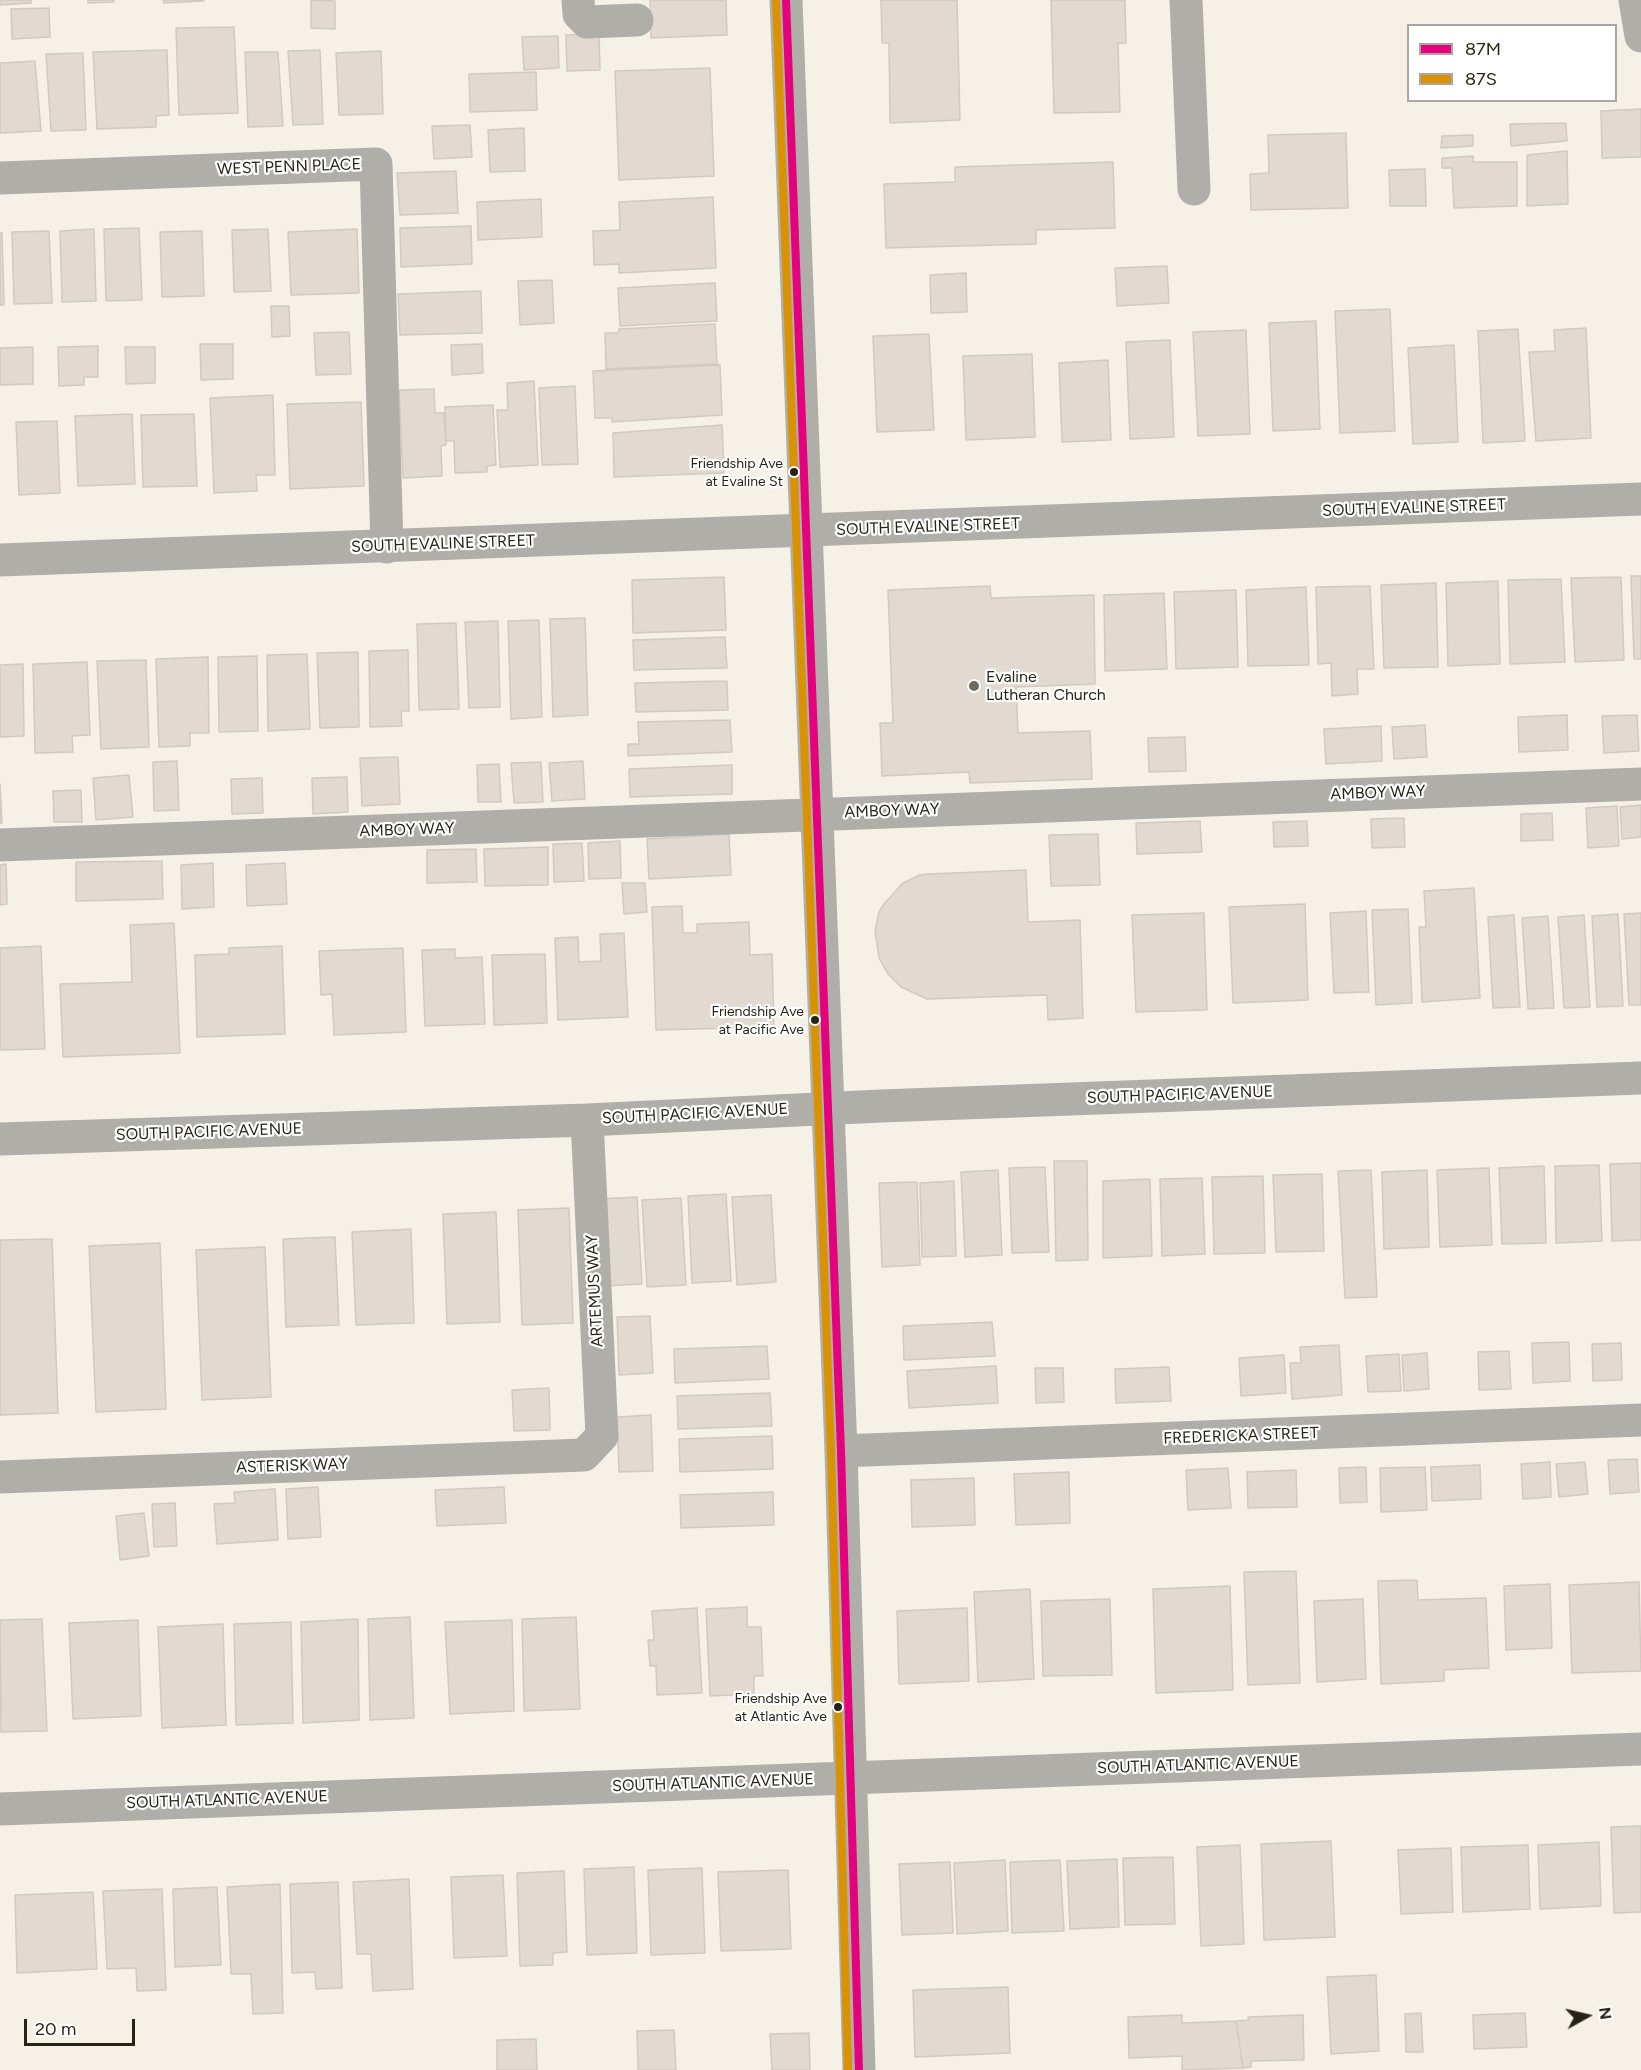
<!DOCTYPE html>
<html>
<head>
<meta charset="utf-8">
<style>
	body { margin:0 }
	#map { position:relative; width:1641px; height:2070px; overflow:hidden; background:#f6f1e6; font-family:Figtree,sans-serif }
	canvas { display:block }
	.legend { position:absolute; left:1407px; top:24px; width:210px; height:78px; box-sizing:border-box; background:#fff; border:2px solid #a9a7a2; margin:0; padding:8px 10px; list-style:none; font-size:18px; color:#292316 }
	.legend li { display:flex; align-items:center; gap:12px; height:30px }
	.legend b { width:30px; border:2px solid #a9a7a2 }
	.north { position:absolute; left:1557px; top:1986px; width:60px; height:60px; -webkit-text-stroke:4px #fff; paint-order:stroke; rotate:82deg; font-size:16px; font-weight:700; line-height:24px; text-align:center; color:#292316 }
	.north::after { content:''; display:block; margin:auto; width:21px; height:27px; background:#292316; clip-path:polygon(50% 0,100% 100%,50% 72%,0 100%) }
	.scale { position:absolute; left:24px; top:2019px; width:111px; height:27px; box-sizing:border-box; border:3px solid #292316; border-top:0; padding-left:8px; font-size:18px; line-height:21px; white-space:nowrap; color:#292316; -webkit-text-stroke:4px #fff; paint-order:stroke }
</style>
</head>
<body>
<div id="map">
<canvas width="1641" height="2070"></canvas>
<ul class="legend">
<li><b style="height:8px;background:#e5007d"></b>87M</li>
<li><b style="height:8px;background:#d89203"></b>87S</li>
</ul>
<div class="north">N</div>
<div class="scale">20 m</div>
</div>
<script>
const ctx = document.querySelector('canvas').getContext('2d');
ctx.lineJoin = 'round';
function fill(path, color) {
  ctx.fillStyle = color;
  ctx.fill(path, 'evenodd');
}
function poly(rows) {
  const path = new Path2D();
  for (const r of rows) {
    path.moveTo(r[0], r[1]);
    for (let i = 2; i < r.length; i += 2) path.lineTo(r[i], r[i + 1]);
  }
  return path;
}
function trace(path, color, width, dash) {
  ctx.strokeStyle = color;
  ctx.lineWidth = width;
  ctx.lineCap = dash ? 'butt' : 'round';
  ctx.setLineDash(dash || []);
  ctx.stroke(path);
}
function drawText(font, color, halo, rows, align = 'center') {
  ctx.font = font + ' Figtree,sans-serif';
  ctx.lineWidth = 4.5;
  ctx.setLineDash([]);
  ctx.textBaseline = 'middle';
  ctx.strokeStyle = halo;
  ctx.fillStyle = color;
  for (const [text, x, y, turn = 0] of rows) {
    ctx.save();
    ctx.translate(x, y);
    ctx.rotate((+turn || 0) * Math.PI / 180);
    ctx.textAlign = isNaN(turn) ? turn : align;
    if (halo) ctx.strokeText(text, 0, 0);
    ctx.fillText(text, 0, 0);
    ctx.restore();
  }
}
const building = poly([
	[0,0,31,0,31,3,0,5,0,0],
	[88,0,114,0,114,2,88,3,88,0],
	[163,0,204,0,204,1,164,3,163,0],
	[311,0,335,1,335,29,311,28,311,0],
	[650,0,726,0,727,35,651,38,650,0],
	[881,0,957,0,960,120,890,123,889,43,882,43,881,0],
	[1051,0,1125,0,1126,43,1118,43,1120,112,1054,113,1051,0],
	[49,8,50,37,12,39,11,9,49,8],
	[234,27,238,113,179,115,176,28,234,27],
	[599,33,600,70,567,71,566,35,599,33],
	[558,36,559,68,524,70,522,37,558,36],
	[167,50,169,115,156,116,156,127,97,129,93,52,167,50],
	[320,50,323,124,293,125,288,51,320,50],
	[381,51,383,114,339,115,336,53,381,51],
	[245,52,278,52,283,126,248,127,245,52],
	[83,53,86,130,51,131,46,54,83,53],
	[35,61,41,131,0,133,0,63,35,61],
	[710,68,714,176,619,180,615,71,710,68],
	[536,72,537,110,470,112,469,74,536,72],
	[1641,109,1641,157,1602,158,1601,111,1641,109],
	[1566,123,1567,141,1511,146,1510,124,1566,123],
	[470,125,472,157,434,159,432,126,470,125],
	[524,128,525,171,490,172,488,130,524,128],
	[1346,133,1348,208,1251,210,1250,174,1269,173,1268,135,1346,133],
	[1473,135,1473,146,1441,148,1442,136,1473,135],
	[1567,151,1568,204,1527,206,1527,155,1567,151],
	[1473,156,1473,162,1517,162,1517,206,1454,208,1452,168,1442,168,1442,158,1473,156],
	[1113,162,1115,228,1036,230,1036,244,886,248,884,184,955,182,955,167,1113,162],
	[1425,169,1426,206,1390,206,1389,170,1425,169],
	[456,171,458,213,400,215,397,173,456,171],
	[713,197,716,268,619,273,619,264,594,265,593,231,620,230,619,202,713,197],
	[541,199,542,237,478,240,477,202,541,199],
	[471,226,472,264,401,267,400,228,471,226],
	[139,228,142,300,106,301,104,229,139,228],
	[94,229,96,301,62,302,60,231,94,229],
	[268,229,271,291,234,292,232,230,268,229],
	[357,229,359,293,291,295,288,232,357,229],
	[49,231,52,303,14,304,12,232,49,231],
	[202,231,204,296,162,297,160,232,202,231],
	[0,233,2,233,4,305,0,305,0,233],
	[1167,266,1169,303,1117,306,1115,268,1167,266],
	[966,273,967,312,931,313,930,275,966,273],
	[552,280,554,323,520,325,518,281,552,280],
	[715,283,717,321,620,326,618,288,715,283],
	[481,291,482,333,400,335,398,294,481,291],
	[271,306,289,306,290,336,272,337,271,306],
	[1390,309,1395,431,1340,433,1335,311,1390,309],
	[1316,321,1320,429,1273,431,1269,323,1316,321],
	[715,324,717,364,606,369,605,333,618,333,619,329,715,324],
	[1586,328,1591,438,1536,441,1529,352,1555,351,1554,330,1586,328],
	[1518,329,1525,441,1483,443,1478,331,1518,329],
	[1246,330,1250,434,1198,436,1193,332,1246,330],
	[349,332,351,374,316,375,314,333,349,332],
	[929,334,934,430,877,432,873,336,929,334],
	[1170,340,1174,437,1130,439,1126,342,1170,340],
	[200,344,233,344,233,379,201,380,200,344],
	[482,344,483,373,452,375,451,345,482,344],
	[1454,345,1458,442,1413,444,1408,348,1454,345],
	[98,346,98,377,84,377,84,385,59,386,58,347,98,346],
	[33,347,33,384,0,385,0,348,33,347],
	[125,347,155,347,155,383,126,384,125,347],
	[1032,354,1035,437,966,440,963,356,1032,354],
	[1108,360,1111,440,1062,442,1059,363,1108,360],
	[720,365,722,415,612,422,612,418,595,418,593,371,720,365],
	[534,381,538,465,500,467,497,410,508,410,507,383,534,381],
	[575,386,578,464,542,465,539,388,575,386],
	[434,389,435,413,444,413,446,445,441,446,442,476,403,478,399,390,434,389],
	[273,395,275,475,256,475,257,491,214,493,210,398,273,395],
	[361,402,364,486,290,489,287,404,361,402],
	[493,405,496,465,487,466,487,472,455,473,454,441,446,441,445,407,493,405],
	[132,414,135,484,78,486,75,416,132,414],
	[194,414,197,486,143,487,141,415,194,414],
	[57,421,60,493,19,495,16,422,57,421],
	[722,425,724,473,614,477,613,433,722,425],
	[1631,576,1641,576,1641,659,1634,659,1631,576],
	[724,577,726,630,633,633,632,580,724,577],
	[1621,577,1624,660,1575,662,1571,578,1621,577],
	[1561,579,1565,662,1510,664,1508,580,1561,579],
	[1498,581,1500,664,1448,666,1446,583,1498,581],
	[1436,583,1438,667,1384,668,1381,585,1436,583],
	[990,586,991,598,1094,595,1095,684,1016,687,1018,733,1090,731,1092,779,970,783,969,772,882,776,880,723,893,723,888,590,990,586],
	[1370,586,1374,669,1357,669,1358,694,1332,696,1331,663,1318,664,1316,587,1370,586],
	[1306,587,1309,665,1248,666,1246,590,1306,587],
	[1236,590,1238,667,1176,669,1174,592,1236,590],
	[1164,593,1167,669,1105,671,1104,595,1164,593],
	[585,618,588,715,553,717,550,619,585,618],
	[539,620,542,717,511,719,508,621,539,620],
	[498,621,500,707,469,708,465,622,498,621],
	[456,623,459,709,419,710,417,624,456,623],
	[725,637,727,668,634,670,633,640,725,637],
	[408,650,409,711,401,711,402,726,370,727,369,651,408,650],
	[358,652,359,727,320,728,317,653,358,652],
	[307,654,310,729,268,731,267,655,307,654],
	[257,656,258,731,219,732,218,657,257,656],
	[208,657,209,733,190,733,190,746,159,747,156,659,208,657],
	[146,660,149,747,101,749,97,661,146,660],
	[87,662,90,735,72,736,73,752,35,753,33,664,87,662],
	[23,664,24,736,0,737,0,665,23,664],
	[727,681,728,710,636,712,635,683,727,681],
	[1567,715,1568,750,1519,752,1518,717,1567,715],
	[1637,715,1639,751,1604,753,1602,716,1637,715],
	[730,720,732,752,628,756,628,744,639,744,638,722,730,720],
	[1425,725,1427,757,1394,759,1392,727,1425,725],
	[1381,726,1382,761,1326,764,1324,729,1381,726],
	[1185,737,1186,771,1149,772,1148,738,1185,737],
	[398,757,400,804,362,806,360,758,398,757],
	[177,761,179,810,154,811,153,762,177,761],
	[583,761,585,799,552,801,549,763,583,761],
	[541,762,543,802,514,803,511,763,541,762],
	[499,764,501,802,478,802,477,765,499,764],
	[732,765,732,794,630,797,629,769,732,765],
	[129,775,133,817,96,820,93,778,129,775],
	[347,777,348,812,313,814,312,778,347,777],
	[262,778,263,813,232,814,231,779,262,778],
	[0,784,2,823,0,823,0,784],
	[81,790,82,822,54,822,53,791,81,790],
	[1641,805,1641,837,1622,839,1620,807,1641,805],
	[1617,806,1619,846,1588,848,1586,808,1617,806],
	[1552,813,1553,840,1521,841,1521,814,1552,813],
	[1404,818,1405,847,1372,848,1371,819,1404,818],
	[1200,821,1202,852,1137,854,1136,823,1200,821],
	[1307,821,1308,846,1274,847,1273,822,1307,821],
	[729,834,731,875,649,879,647,839,729,834],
	[1098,834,1100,885,1051,886,1049,835,1098,834],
	[620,841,621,878,589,879,588,843,620,841],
	[582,843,584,881,554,882,553,844,582,843],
	[548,847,548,885,485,886,484,849,548,847],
	[476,849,477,882,427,883,427,850,476,849],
	[162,861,163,899,76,901,76,862,162,861],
	[213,863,214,907,182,909,181,865,213,863],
	[285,863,287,904,247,906,246,865,285,863],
	[6,864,7,904,0,905,0,865,6,864],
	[1026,870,1028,922,1080,920,1083,1018,1048,1020,1047,995,927,999,901,987,888,974,879,958,875,931,879,912,884,904,903,883,920,875,929,874,1026,870],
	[622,883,645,883,647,912,624,914,622,883],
	[1474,888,1480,998,1422,1002,1419,927,1426,927,1424,891,1474,888],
	[1305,904,1308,1000,1233,1003,1229,907,1305,904],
	[682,906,683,933,697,933,697,924,749,922,750,955,772,954,774,1027,656,1030,652,907,682,906],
	[1408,909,1412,1003,1376,1005,1372,910,1408,909],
	[1366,911,1369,992,1334,993,1330,913,1366,911],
	[1204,913,1207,1010,1136,1012,1132,915,1204,913],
	[1641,913,1641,1005,1629,1005,1624,914,1641,913],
	[1618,914,1623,1006,1597,1007,1592,916,1618,914],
	[1514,915,1520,1007,1493,1008,1488,917,1514,915],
	[1584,915,1590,1007,1564,1008,1558,917,1584,915],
	[1548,916,1554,1008,1528,1009,1522,918,1548,916],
	[174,923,180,1053,63,1057,60,984,132,982,130,925,174,923],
	[624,933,628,1017,558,1020,555,938,578,937,579,962,601,961,600,934,624,933],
	[41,946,45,1049,0,1050,0,948,41,946],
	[282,946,285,1034,197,1037,195,955,229,954,229,948,282,946],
	[403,948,406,1032,334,1035,332,994,321,995,319,951,403,948],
	[455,949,455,958,482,957,485,1024,425,1026,422,950,455,949],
	[545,954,547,1023,494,1025,492,955,545,954],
	[1054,1161,1087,1161,1088,1260,1056,1261,1054,1161],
	[1641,1163,1641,1240,1612,1241,1610,1164,1641,1163],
	[1599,1165,1602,1241,1556,1243,1555,1166,1599,1165],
	[1544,1166,1546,1243,1502,1244,1499,1168,1544,1166],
	[1045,1167,1049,1252,1012,1253,1009,1168,1045,1167],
	[1489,1168,1492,1245,1440,1247,1437,1170,1489,1168],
	[998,1170,1002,1255,965,1257,961,1172,998,1170],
	[1371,1170,1377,1297,1345,1298,1338,1171,1371,1170],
	[1427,1170,1429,1247,1384,1249,1382,1172,1427,1170],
	[1322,1174,1324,1251,1276,1252,1273,1175,1322,1174],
	[1263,1176,1265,1253,1214,1254,1212,1177,1263,1176],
	[1202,1178,1205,1254,1162,1256,1160,1179,1202,1178],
	[1150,1179,1152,1256,1103,1258,1103,1181,1150,1179],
	[954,1181,956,1256,922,1257,920,1183,954,1181],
	[917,1182,920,1265,882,1267,879,1183,917,1182],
	[726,1194,731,1281,692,1283,688,1196,726,1194],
	[771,1195,776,1282,737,1285,732,1197,771,1195],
	[637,1197,642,1284,603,1286,598,1199,637,1197],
	[681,1198,686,1285,647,1287,642,1200,681,1198],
	[569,1208,573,1323,522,1325,518,1210,569,1208],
	[496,1212,500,1322,447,1324,443,1214,496,1212],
	[411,1229,414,1323,356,1325,352,1232,411,1229],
	[335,1237,339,1325,286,1327,283,1239,335,1237],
	[52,1239,58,1413,0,1415,0,1240,52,1239],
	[160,1243,166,1409,96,1412,89,1246,160,1243],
	[265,1247,271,1397,202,1400,196,1250,265,1247],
	[650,1316,653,1373,619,1375,617,1317,650,1316],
	[992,1322,995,1356,904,1360,903,1326,992,1322],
	[1569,1342,1570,1381,1533,1383,1532,1343,1569,1342],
	[1621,1343,1622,1380,1593,1381,1592,1344,1621,1343],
	[1339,1345,1342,1395,1292,1399,1290,1363,1301,1363,1300,1347,1339,1345],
	[767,1346,769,1379,675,1383,674,1349,767,1346],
	[1509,1351,1511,1389,1479,1390,1478,1352,1509,1351],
	[1427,1353,1429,1389,1404,1391,1402,1355,1427,1353],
	[1399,1354,1401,1391,1368,1392,1366,1356,1399,1354],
	[1284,1355,1286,1393,1241,1396,1239,1358,1284,1355],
	[996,1366,998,1403,909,1408,907,1371,996,1366],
	[1169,1367,1171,1401,1116,1403,1115,1369,1169,1367],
	[1035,1368,1063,1368,1064,1402,1036,1403,1035,1368],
	[549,1388,550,1430,514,1431,512,1390,549,1388],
	[770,1393,772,1426,678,1429,677,1396,770,1393],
	[651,1415,653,1471,619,1472,617,1417,651,1415],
	[772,1436,773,1469,680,1472,679,1439,772,1436],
	[1637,1459,1639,1492,1610,1494,1608,1460,1637,1459],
	[1550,1462,1551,1497,1523,1499,1521,1464,1550,1462],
	[1585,1462,1588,1494,1559,1497,1556,1464,1585,1462],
	[1480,1465,1481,1499,1432,1501,1431,1467,1480,1465],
	[1366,1467,1367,1502,1340,1503,1339,1468,1366,1467],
	[1425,1467,1427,1510,1381,1512,1380,1468,1425,1467],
	[1228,1468,1231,1508,1188,1510,1186,1470,1228,1468],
	[1296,1470,1297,1507,1248,1508,1247,1472,1296,1470],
	[1069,1472,1070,1523,1016,1525,1014,1474,1069,1472],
	[974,1478,975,1525,912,1527,911,1480,974,1478],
	[318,1487,321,1537,288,1539,286,1489,318,1487],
	[504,1487,506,1523,437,1526,435,1490,504,1487],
	[275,1489,278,1540,217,1544,214,1504,235,1503,234,1492,275,1489],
	[773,1492,774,1525,681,1528,680,1495,773,1492],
	[175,1503,177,1546,154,1547,152,1504,175,1503],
	[144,1513,149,1556,120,1560,116,1516,144,1513],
	[1296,1571,1300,1683,1248,1685,1244,1572,1296,1571],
	[1417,1580,1418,1600,1486,1598,1489,1668,1444,1670,1444,1681,1381,1684,1378,1581,1417,1580],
	[1639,1582,1641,1671,1572,1673,1569,1585,1639,1582],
	[1550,1584,1552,1648,1506,1650,1504,1586,1550,1584],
	[1230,1586,1233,1690,1156,1693,1153,1589,1230,1586],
	[1030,1589,1034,1679,978,1682,974,1592,1030,1589],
	[1110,1599,1112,1675,1043,1676,1041,1601,1110,1599],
	[1363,1599,1366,1679,1317,1682,1314,1601,1363,1599],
	[747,1607,747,1627,761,1627,763,1676,754,1676,754,1694,710,1696,706,1609,747,1607],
	[697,1608,702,1693,657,1695,656,1666,650,1666,648,1640,654,1640,652,1611,697,1608],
	[967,1608,969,1681,899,1684,897,1611,967,1608],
	[410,1617,414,1718,370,1720,368,1619,410,1617],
	[576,1617,580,1709,524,1711,522,1619,576,1617],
	[42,1619,47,1731,1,1732,0,1620,42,1619],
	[358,1619,359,1720,303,1723,301,1622,358,1619],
	[138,1620,141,1716,73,1719,69,1623,138,1620],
	[512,1620,514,1711,450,1714,445,1622,512,1620],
	[291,1622,293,1723,236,1725,234,1624,291,1622],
	[223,1624,226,1725,162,1728,158,1627,223,1624],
	[1641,1826,1641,1912,1614,1913,1611,1827,1641,1826],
	[1331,1841,1335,1937,1264,1940,1261,1844,1331,1841],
	[1599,1842,1601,1906,1540,1909,1538,1845,1599,1842],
	[1240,1845,1244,1944,1201,1946,1197,1847,1240,1845],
	[1528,1845,1530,1909,1463,1912,1461,1847,1528,1845],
	[1451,1848,1453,1912,1401,1914,1398,1850,1451,1848],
	[1173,1857,1175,1924,1125,1925,1123,1858,1173,1857],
	[1117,1859,1119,1927,1070,1929,1067,1861,1117,1859],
	[1005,1860,1008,1931,957,1934,954,1863,1005,1860],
	[1060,1860,1064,1931,1012,1933,1010,1862,1060,1860],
	[950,1862,953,1933,902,1935,899,1864,950,1862],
	[634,1867,637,1953,587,1955,584,1869,634,1867],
	[702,1868,705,1953,651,1955,648,1870,702,1868],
	[788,1870,791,1949,721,1951,718,1872,788,1870],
	[564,1871,567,1952,553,1953,553,1965,520,1966,517,1873,564,1871],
	[503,1875,507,1956,454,1958,451,1877,503,1875],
	[409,1879,413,1989,373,1991,371,1954,357,1954,353,1882,409,1879],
	[338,1882,342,1988,316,1989,315,1972,292,1973,290,1884,338,1882],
	[280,1884,283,2013,253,2014,251,1974,231,1974,227,1887,280,1884],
	[217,1887,221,1965,175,1967,173,1889,217,1887],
	[162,1889,166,1990,137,1991,136,1968,107,1969,103,1891,162,1889],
	[93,1892,97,1969,17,1973,15,1895,93,1892],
	[1376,1975,1379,2051,1331,2054,1327,1977,1376,1975],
	[1008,1987,1010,2053,915,2057,913,1990,1008,1987],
	[1421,2013,1423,2052,1406,2052,1405,2014,1421,2013],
	[1525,2013,1527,2047,1474,2049,1473,2015,1525,2013],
	[1182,2015,1182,2023,1236,2021,1243,2068,1182,2070,1182,2056,1129,2058,1128,2017,1182,2015],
	[1303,2015,1304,2060,1251,2061,1251,2067,1243,2068,1236,2021,1249,2020,1248,2017,1303,2015],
	[674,2030,676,2070,638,2070,637,2031,674,2030],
	[809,2033,810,2070,772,2070,770,2034,809,2033],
	[536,2039,537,2070,497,2070,497,2040,536,2039]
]);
fill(building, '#e2d9d1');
trace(building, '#d2cac1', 1.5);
trace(poly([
	[578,0,579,14,587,22,637,20],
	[786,0,841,1451,859,2070],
	[1186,0,1194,189],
	[1635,0,1641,36],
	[0,178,376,164,387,547],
	[0,560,1641,499],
	[0,845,1641,784],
	[0,1139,587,1120,881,1106,1641,1078],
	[841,1451,1641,1420],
	[0,1477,584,1455,602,1436,587,1120],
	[0,1809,1641,1749]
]), '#b0aea8', 33);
trace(poly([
	[786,0,841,1451,859,2070]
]), '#e5007d', 8);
trace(poly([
	[776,0,831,1451,848,2070]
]), '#d89203', 8);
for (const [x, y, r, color] of [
	[794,472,5,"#292316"],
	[974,686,6,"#716b5f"],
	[815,1020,5,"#292316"],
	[838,1707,5,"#292316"]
]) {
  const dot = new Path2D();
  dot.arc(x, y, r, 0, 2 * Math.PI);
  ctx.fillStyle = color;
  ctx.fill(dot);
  trace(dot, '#fff', 2);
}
drawText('14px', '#292316', '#fff', [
	["Friendship Ave",783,464],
	["at Evaline St",783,482],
	["Friendship Ave",804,1012],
	["at Pacific Ave",804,1030],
	["Friendship Ave",827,1699],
	["at Atlantic Ave",827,1717]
], 'right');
drawText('16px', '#292316', '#fff', [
	["WEST PENN PLACE",289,167,-2],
	["SOUTH EVALINE STREET",1414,508,-2],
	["SOUTH EVALINE STREET",928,527,-2],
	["SOUTH EVALINE STREET",443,544,-2],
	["AMBOY WAY",1378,793,-2],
	["AMBOY WAY",892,811,-2],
	["AMBOY WAY",407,830,-2],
	["SOUTH PACIFIC AVENUE",1180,1095,-2],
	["SOUTH PACIFIC AVENUE",695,1114,-3],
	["SOUTH PACIFIC AVENUE",209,1132,-2],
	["ARTEMUS WAY",595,1291,-93],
	["FREDERICKA STREET",1241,1436,-2],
	["ASTERISK WAY",292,1466,-2],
	["SOUTH ATLANTIC AVENUE",1198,1765,-2],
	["SOUTH ATLANTIC AVENUE",713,1783,-2],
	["SOUTH ATLANTIC AVENUE",227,1800,-2]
]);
drawText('16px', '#292316', '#fff', [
	["Evaline",986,677],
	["Lutheran Church",986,695]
], 'left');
</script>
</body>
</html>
